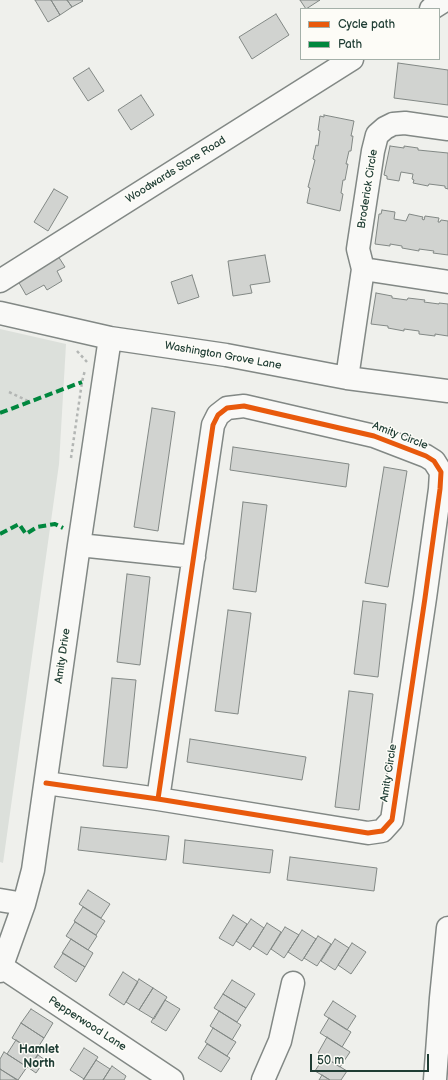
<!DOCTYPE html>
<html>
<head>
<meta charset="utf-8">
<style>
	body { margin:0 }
	#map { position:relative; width:448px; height:1080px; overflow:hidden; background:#eff0ec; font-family:"Balsamiq Sans",sans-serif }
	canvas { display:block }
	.legend { position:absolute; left:300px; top:8px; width:140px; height:52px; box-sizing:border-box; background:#fdfcf7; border:1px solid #a4b0a9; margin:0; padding:5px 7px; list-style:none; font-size:12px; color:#1f3d34 }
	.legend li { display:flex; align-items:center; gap:8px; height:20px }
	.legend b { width:20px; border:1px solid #a4b0a9 }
	.scale { position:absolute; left:310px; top:1054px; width:119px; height:18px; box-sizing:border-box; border:2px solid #1f3d34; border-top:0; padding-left:5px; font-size:12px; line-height:14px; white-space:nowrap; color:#1f3d34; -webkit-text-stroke:3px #fdfcf7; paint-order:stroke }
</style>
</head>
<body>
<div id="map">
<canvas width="448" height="1080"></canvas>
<ul class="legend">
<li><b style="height:5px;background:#e8590c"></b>Cycle path</li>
<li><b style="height:5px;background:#00873e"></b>Path</li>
</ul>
<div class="scale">50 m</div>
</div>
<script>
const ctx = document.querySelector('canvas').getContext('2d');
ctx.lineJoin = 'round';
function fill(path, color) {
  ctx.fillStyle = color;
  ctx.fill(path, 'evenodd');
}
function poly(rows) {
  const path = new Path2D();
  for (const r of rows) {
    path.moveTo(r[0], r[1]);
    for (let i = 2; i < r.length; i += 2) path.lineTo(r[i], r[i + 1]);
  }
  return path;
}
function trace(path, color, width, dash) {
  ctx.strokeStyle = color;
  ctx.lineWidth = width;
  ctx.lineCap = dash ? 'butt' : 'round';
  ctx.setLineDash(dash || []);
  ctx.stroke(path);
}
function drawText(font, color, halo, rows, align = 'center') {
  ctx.font = font + ' "Balsamiq Sans",sans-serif';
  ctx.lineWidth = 3;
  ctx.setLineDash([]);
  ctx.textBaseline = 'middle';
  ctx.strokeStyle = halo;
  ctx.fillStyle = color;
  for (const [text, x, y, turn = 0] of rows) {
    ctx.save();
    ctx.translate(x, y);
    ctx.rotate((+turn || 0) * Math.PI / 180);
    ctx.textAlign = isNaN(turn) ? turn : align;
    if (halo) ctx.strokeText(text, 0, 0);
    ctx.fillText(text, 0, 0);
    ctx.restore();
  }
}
fill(poly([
	[0,329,66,344,59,464,3,863,0,862]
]), '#dce0db');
const building = poly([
	[35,0,51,0,60,15,48,22,35,0],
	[51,0,67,0,72,7,60,15,51,0],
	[67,0,82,0,83,1,72,7,67,0],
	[300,0,320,0,306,9,300,0],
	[276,14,289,35,252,59,239,37,276,14],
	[398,63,448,70,448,105,394,98,398,63],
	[89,68,104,91,88,101,73,78,89,68],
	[141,95,154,115,131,130,118,110,141,95],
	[324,115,354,121,351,136,353,136,351,151,349,151,346,164,348,164,345,180,343,180,341,193,343,194,340,211,307,203,310,188,308,187,315,160,313,159,316,145,318,146,320,131,318,130,320,116,324,117,324,115],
	[390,146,404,148,404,146,418,148,418,150,448,153,448,189,445,188,445,186,429,184,428,186,413,183,414,180,412,179,413,174,401,172,399,181,387,179,387,176,384,175,390,146],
	[54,189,68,197,48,231,34,222,54,189],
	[382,210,395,212,394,219,406,221,409,214,423,217,422,219,424,220,425,216,439,218,438,222,440,222,441,220,448,221,448,255,433,253,434,251,419,249,419,251,402,248,402,246,390,244,390,246,375,244,379,214,381,214,382,210],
	[265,255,270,282,250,285,252,293,233,296,228,261,265,255],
	[58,256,65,267,57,271,62,281,47,290,44,285,26,295,18,281,58,256],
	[192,275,199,297,178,304,171,282,192,275],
	[376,293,392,296,392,298,407,300,408,298,425,300,424,302,439,304,439,303,448,304,448,336,435,334,435,336,419,334,419,331,404,329,404,331,388,328,388,326,371,324,376,293],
	[152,408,175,412,158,531,134,527,152,408],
	[233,447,349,464,346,487,230,470,233,447],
	[384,467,407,471,388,587,365,583,384,467],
	[243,502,267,505,256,592,233,589,243,502],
	[127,574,150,577,140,665,117,662,127,574],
	[363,601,386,604,378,677,354,674,363,601],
	[228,610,251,613,238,714,215,711,228,610],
	[112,678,136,680,127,768,103,766,112,678],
	[349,691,373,694,359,810,335,807,349,691],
	[190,739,306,757,302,780,187,762,190,739],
	[81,827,169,836,166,860,78,850,81,827],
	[185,840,273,850,270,873,183,863,185,840],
	[290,857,377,868,374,891,287,880,290,857],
	[88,890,110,904,101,918,79,904,88,890],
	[83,907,105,921,96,935,74,921,83,907],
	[233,915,247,924,233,946,219,938,233,915],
	[251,919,264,928,250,950,236,941,251,919],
	[75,922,97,936,88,950,66,936,75,922],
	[267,923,281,932,267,955,253,946,267,923],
	[285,927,299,935,284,958,271,949,285,927],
	[302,930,316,939,302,961,288,952,302,930],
	[318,936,331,944,317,966,304,958,318,936],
	[71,939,93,953,85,967,62,953,71,939],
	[335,939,349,948,335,970,321,961,335,939],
	[352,943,366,952,351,974,338,965,352,943],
	[63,953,85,967,76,982,54,967,63,953],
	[123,972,138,982,124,1005,109,995,123,972],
	[139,979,153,988,139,1010,126,1002,139,979],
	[232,980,255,994,246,1008,223,994,232,980],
	[153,988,167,997,154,1019,139,1010,153,988],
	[223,994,246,1008,237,1022,214,1008,223,994],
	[165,1000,180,1009,166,1031,151,1022,165,1000],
	[333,1001,356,1016,347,1030,324,1015,333,1001],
	[31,1009,53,1023,44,1038,21,1023,31,1009],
	[219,1011,241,1025,232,1040,210,1026,219,1011],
	[329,1018,351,1032,342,1047,320,1033,329,1018],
	[21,1023,44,1038,35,1052,12,1038,21,1023],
	[213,1028,236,1042,227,1056,205,1042,213,1028],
	[327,1037,350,1052,340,1067,318,1053,327,1037],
	[16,1040,38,1054,29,1068,7,1054,16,1040],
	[207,1044,230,1058,221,1072,198,1058,207,1044],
	[84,1048,98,1057,84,1079,70,1070,84,1048],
	[4,1052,27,1067,18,1080,0,1069,0,1059,4,1052],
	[38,1055,45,1060,36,1073,29,1068,38,1055],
	[324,1057,347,1071,341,1080,330,1080,315,1071,324,1057],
	[96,1060,110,1069,103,1080,83,1080,96,1060],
	[112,1066,126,1076,124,1080,103,1080,112,1066],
	[0,1069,17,1080,0,1080,0,1069],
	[322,1075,330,1080,319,1080,322,1075]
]);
fill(building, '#d1d3d0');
trace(building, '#828885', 1);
const minor = poly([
	[431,9,445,0],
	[363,269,448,282],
	[0,281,352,59],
	[0,313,110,338,226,355,347,378,448,391],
	[347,378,363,269,358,249,373,151,377,135,385,128,393,124,405,123,448,129],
	[79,545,194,557],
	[46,783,158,799,368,833,382,831,392,820,425,598,440,489,441,472,434,461,426,456,374,436,244,406,227,408,218,415,213,425,158,799],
	[0,900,24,904],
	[2,967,172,1080],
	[0,971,24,904,33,870,79,545,110,338],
	[263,1080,280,1041,293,983]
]);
const major = poly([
	[435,1080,441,998,448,928]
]);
trace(minor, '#828885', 25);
trace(major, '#828885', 25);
trace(poly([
	[77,351,87,362],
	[9,392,30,402],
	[71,458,82,382,85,370]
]), '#b3b6b4', 2.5, [3, 3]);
trace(minor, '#f9f9f7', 22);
trace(major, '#f9f9f7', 22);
trace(poly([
	[0,413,82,382],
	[0,534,19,524,26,534,37,527,55,524,63,528]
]), '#00873e', 4, [8, 4]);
trace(poly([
	[46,783,158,799,368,833,382,831,392,820,425,598,440,489,441,472,434,461,426,456,374,436,244,406,227,408,218,415,213,425,158,799]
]), '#e8590c', 5);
drawText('11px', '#1f3d34', '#fdfcf7', [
	["Woodwards Store Road",176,170,-32],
	["Broderick Circle",368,189,-81],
	["Washington Grove Lane",223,356,10],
	["Amity Circle",400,436,21],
	["Amity Drive",63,656,-82],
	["Amity Circle",389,773,-81],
	["Pepperwood Lane",87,1024,33]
]);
drawText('bold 12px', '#1f3d34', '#fdfcf7', [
	["Hamlet",39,1050],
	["North",39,1064]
]);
</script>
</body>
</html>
